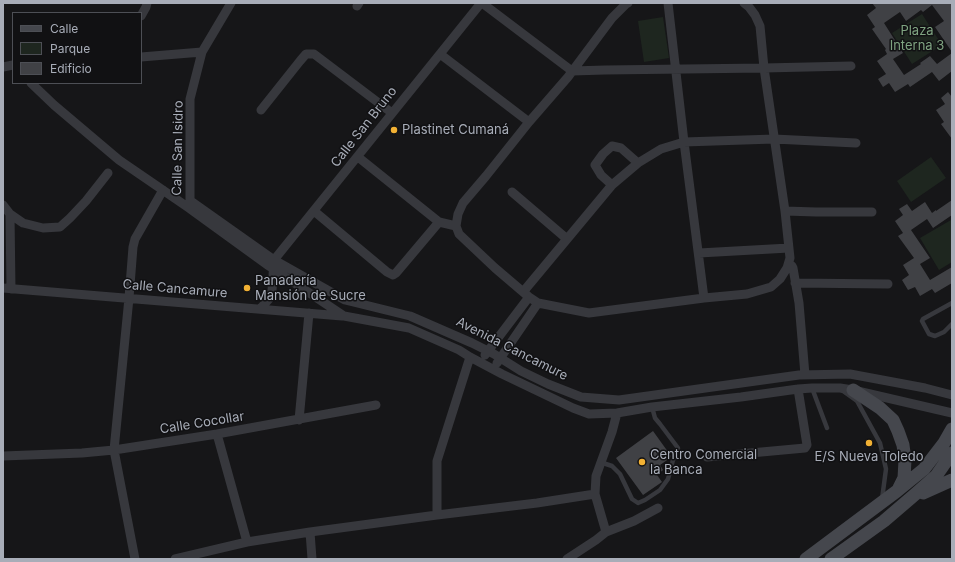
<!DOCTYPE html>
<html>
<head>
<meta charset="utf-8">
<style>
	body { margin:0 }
	#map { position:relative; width:955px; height:562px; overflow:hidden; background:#161618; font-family:Inter,sans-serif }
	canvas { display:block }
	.frame { position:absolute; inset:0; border:4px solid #a8adb8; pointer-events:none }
	.legend { position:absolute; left:12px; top:12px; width:130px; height:72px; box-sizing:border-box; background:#111113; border:1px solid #4d4f55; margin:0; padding:5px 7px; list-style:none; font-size:12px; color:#a8adb8 }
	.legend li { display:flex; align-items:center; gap:8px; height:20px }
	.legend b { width:20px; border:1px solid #4d4f55 }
</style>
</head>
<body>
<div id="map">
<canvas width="955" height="562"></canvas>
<div class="frame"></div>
<ul class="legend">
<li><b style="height:5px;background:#45474d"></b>Calle</li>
<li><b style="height:11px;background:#1e261f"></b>Parque</li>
<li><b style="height:11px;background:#404145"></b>Edificio</li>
</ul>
</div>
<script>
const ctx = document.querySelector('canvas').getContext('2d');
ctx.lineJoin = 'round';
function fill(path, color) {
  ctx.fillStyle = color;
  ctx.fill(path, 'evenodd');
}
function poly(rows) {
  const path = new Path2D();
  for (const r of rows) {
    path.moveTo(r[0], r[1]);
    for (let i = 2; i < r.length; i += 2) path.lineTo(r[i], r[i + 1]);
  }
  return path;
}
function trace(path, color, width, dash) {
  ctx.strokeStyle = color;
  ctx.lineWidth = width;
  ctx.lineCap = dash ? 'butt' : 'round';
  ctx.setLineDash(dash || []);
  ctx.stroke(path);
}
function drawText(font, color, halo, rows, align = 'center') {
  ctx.font = font + ' Inter,sans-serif';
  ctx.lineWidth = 3;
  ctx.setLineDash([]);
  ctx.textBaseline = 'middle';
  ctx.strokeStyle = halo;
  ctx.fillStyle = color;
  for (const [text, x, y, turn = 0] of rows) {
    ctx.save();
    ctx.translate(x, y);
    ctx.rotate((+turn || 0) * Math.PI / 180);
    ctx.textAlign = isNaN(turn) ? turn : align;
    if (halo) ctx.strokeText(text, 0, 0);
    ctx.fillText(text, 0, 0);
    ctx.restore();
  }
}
fill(poly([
	[922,14,942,45,912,64,892,33],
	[663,17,669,58,644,62,638,21],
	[931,157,946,178,911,202,897,181],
	[951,220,952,222,952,262,939,270,920,238]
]), '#1e261f');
fill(poly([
	[872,3,952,3,952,52,935,27,944,21,932,5,923,12,921,10,906,21,900,12,884,23,903,53,893,59,904,75,921,64,920,63,930,56,937,64,952,53,952,71,939,81,932,72,910,87,908,84,895,92,889,83,883,87,878,79,886,74,877,61,887,54,885,50,886,49,872,29,875,27,867,15,876,8],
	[948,92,952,97,952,139,941,124,944,122,936,110,945,104,941,98],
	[952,200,952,215,933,228,927,219,911,230,930,258,920,264,930,280,952,267,952,283,935,293,932,289,920,296,915,287,908,290,902,280,909,275,903,265,914,258,898,236,903,233,895,221,903,215,899,209,907,204,912,211,925,202,932,213,936,210,936,211],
	[653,431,671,456,670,458,660,465,663,470,657,475,662,482,643,495,616,458]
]), '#404145');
trace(poly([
	[952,303,923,319,922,321,929,334,935,336,944,332,952,324],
	[812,388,827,428],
	[843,391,857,401,880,443,886,469,882,499],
	[600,462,612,466,620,474,632,499,638,503,645,500,660,490,668,479,673,460,677,452,678,448,660,424,655,418,652,407]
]), '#37383d', 4.5);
trace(poly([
	[482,3,572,71,605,70,764,68,851,66],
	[628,3,626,4,612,18,568,77,529,122,486,176,463,203,458,214,456,226,459,234,495,268,529,297,538,303,589,313,704,298,747,294,771,287,780,279,787,268,790,258,785,211,764,68,760,26,755,15,749,7,744,3],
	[668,3,684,142,704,298],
	[357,6,359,3],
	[141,16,146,7,147,3],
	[440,54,529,122],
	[141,57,202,52],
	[3,67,13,65],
	[31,83,54,105,119,160,189,208,269,266,344,316,409,328,459,350,470,357,502,374,573,408,589,414,617,413,652,407,741,397,798,389,812,388,840,388,853,390,952,413],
	[261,110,300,61,306,54,314,54,392,113],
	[358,157,439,222,456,226],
	[612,185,601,175,595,165,603,154,612,146,621,148,638,163],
	[512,192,567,239],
	[192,202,274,260,345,300,410,316,472,343,494,354,521,371,548,384,581,397,619,400,799,375,850,374,925,388,952,395],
	[3,205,10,214,23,223,43,228,60,227,70,218,86,201,108,173],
	[189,208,190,201,190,99,202,52,231,3],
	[314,211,387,272,393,275,396,273,439,222],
	[785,211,816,212,872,212],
	[10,214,11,289],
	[699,253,789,248],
	[789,264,792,266,793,268,799,303,805,375],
	[795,283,888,284],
	[3,288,342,316],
	[523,292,612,185,638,163,661,149,684,142,774,139,856,143],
	[260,309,269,299,272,291,274,260,481,3],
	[485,355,529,297],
	[497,363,538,303],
	[299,420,309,313],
	[217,434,247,542],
	[3,456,82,453,114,450,217,434,376,405],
	[707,457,805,448,807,445,798,389],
	[437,515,437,461,470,357],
	[310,532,312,559],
	[606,532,634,521,658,508],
	[135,559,114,450,129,298,133,247,135,239,163,190],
	[175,559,247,542,310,532,437,515,537,503,595,494],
	[567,559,596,540,606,532,595,494,596,476,612,432,617,413]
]), '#37383d', 9);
trace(poly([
	[853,390,880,408,893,420,898,431,903,445,905,460,904,478,899,488],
	[923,493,952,480],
	[806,559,897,491,924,469,944,443,952,429],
	[831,559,884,521,912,497,936,476,952,453]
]), '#45474d', 13);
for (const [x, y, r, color] of [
	[394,130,4,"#f2b134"],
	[247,288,4,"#f2b134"],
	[869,443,4,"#f2b134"],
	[642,462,4,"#f2b134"]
]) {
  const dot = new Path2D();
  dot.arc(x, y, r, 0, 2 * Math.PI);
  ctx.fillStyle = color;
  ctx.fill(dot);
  trace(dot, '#111113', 1.5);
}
drawText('13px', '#7fa381', '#111113', [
	["Plaza",917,31],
	["Interna 3",917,46]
]);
drawText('13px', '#a8adb8', '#111113', [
	["Calle San Bruno",364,127,-52],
	["Calle San Isidro",178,148,-89],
	["Calle Cancamure",175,289,5],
	["Avenida Cancamure",512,349,27],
	["Calle Cocollar",202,423,-9]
]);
drawText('13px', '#a8adb8', '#111113', [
	["Plastinet Cumaná",402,130],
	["Panadería",255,281],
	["Mansión de Sucre",255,296],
	["Centro Comercial",650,455],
	["la Banca",650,470],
	["E/S Nueva Toledo",869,457,"center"]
], 'left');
</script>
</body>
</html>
